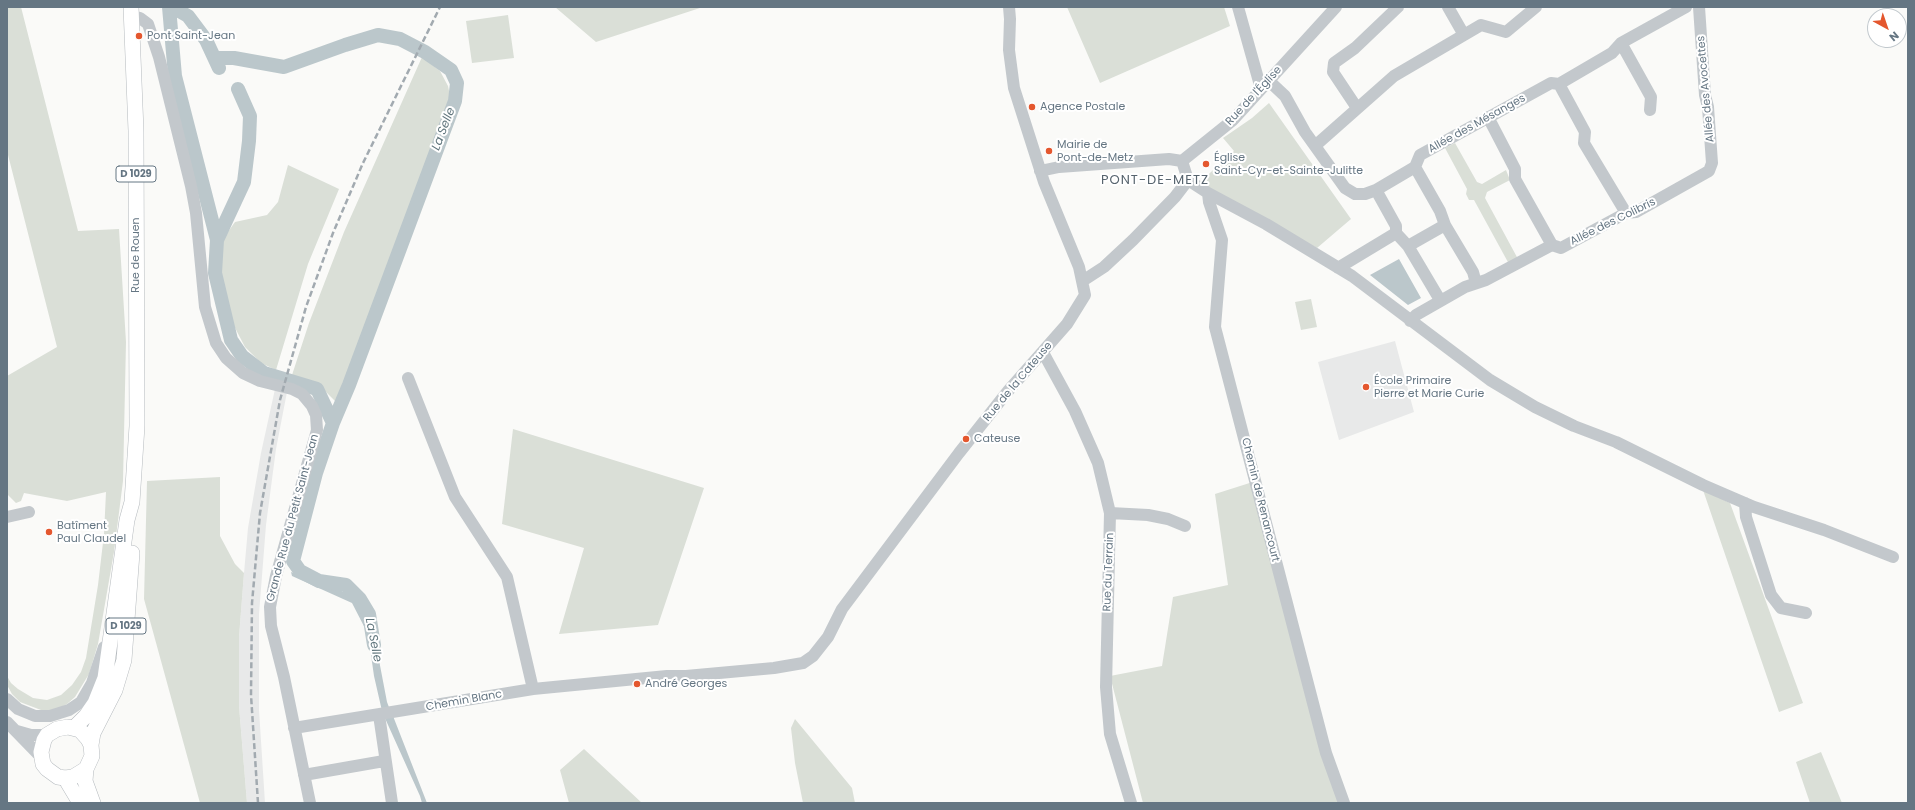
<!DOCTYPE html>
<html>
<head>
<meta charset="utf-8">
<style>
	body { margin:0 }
	#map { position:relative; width:1915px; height:810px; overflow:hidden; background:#fafaf8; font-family:Poppins,sans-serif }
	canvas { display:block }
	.frame { position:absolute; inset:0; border:8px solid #657683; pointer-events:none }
	.north { position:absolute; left:1867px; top:8px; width:40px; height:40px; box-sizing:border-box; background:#fff; border:1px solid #c1c8cd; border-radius:50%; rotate:140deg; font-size:11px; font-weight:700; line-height:16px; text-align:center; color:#657683 }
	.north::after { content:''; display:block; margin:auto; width:14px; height:18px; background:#e4572e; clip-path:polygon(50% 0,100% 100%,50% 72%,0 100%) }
</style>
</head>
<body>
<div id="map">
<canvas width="1915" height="810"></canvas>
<div class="frame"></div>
<div class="north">N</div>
</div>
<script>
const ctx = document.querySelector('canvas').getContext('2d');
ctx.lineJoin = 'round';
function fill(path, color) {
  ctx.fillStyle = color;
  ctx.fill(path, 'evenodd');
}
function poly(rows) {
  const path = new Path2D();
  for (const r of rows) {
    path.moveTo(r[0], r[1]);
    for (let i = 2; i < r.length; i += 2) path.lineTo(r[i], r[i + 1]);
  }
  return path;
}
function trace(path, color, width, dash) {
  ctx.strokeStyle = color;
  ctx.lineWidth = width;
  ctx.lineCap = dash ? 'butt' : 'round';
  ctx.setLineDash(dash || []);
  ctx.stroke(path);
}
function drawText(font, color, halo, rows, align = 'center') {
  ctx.font = font + ' Poppins,sans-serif';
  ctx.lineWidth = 4;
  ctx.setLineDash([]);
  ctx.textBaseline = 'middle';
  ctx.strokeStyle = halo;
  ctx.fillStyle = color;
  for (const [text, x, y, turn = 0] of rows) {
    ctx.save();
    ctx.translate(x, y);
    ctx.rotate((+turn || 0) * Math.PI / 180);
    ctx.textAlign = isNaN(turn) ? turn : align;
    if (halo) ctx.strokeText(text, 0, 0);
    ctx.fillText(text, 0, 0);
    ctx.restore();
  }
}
fill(poly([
	[1395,341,1414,412,1339,440,1318,362],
	[275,389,287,392,276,449,266,525,259,614,259,710,265,803,247,803,239,706,239,637,244,573,248,528,261,453]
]), '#e8e9e9');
fill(poly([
	[7,7,21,7,78,231,119,229,126,342,123,481,114,552,98,644,89,674,75,697,67,704,56,710,41,710,20,702,12,694,7,685,7,676,11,683,18,689,33,698,47,700,61,695,72,685,81,672,86,658,98,585,104,534,106,492,67,501,24,493,21,501,16,503,7,494,7,376,57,347,7,151],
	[555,7,703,7,596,42],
	[1067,7,1224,7,1230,26,1100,83],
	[508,15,514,58,472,63,466,21],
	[422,57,440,71,448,86,451,100,336,402,318,384,292,375,309,323,344,232],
	[1269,103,1351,219,1317,248,1199,183,1234,151,1223,138,1252,118],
	[1455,143,1477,182,1482,184,1506,170,1510,180,1487,192,1485,198,1518,259,1509,264,1474,200,1469,200,1466,194,1467,189,1445,148],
	[288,165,339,189,308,264,276,370,261,363,245,347,233,324,222,278,222,240,235,222,267,215,278,202],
	[1311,299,1317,327,1301,330,1295,302],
	[513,429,704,488,658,625,559,634,584,548,502,524],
	[220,477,220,536,235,564,244,573,239,637,239,706,247,803,200,803,144,599,147,481],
	[1259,480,1335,769,1350,803,1143,803,1110,676,1162,666,1173,597,1228,585,1215,494],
	[1703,490,1730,503,1803,703,1779,712],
	[795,719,852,788,855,803,803,803,795,763,791,728],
	[584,749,642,803,569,803,560,770],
	[1821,752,1842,803,1810,803,1796,762]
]), '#dadfd7');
fill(poly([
	[1399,259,1421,298,1408,305,1370,275],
	[291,572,337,589,351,595,358,602,374,634,387,702,390,710,382,711,374,676,368,634,352,603,292,576],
	[384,716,393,716,427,803,422,803,420,796]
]), '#bbc7cb');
trace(poly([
	[169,7,175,76,217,240,215,273,231,340,242,356,264,373,317,389,333,423,316,473,293,561,300,571,319,581,346,585,360,599,369,614,374,645],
	[172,7,188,16,206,40,219,68],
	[215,58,234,58,284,67,345,45,378,35,400,39,425,52,451,70,457,83,455,101,349,385,333,423],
	[217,240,244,182,249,141,250,116,238,89]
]), '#bbc7cb', 14);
const major = poly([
	[74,728,86,716,95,703,105,678,127,520,132,502,137,426,136,131,131,7],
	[91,745,93,733,115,690,124,660,132,553],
	[86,769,73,777,65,778,58,777,47,769,43,764,41,752,44,740,47,735,57,729,68,727,80,730,88,739,91,745,92,756,86,769,85,781,93,803],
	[65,778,80,803]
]);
trace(major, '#b5babe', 16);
trace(poly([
	[1238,7,1261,89],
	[1448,7,1464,35],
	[132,16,140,18,148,24,159,57,191,186,196,213,205,307,216,343,226,358,243,373,260,381,292,389,302,394,312,406,316,415,317,430,276,576,270,607,271,626,284,677,310,803],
	[1621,43,1651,97,1650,110],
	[1269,81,1285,96,1305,132,1345,188,1355,194,1365,194,1376,190,1415,167,1420,155,1551,83,1559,84,1612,53,1621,43,1686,7],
	[1559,84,1585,132,1584,143,1626,213],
	[1357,108,1333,72,1334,63,1355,48,1398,7],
	[1488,117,1515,169,1515,179,1552,245],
	[1316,145,1394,76,1481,25,1506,32,1536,7],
	[1182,161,1188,180,1208,193,1266,224,1352,276,1490,380,1535,407,1574,426,1616,442,1703,485,1754,507,1824,530,1893,557],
	[1415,167,1440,211,1445,225,1473,272,1476,283],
	[1040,171,1059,167,1169,159,1182,161,1233,120,1336,7],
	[1376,190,1396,226,1396,233,1408,246,1440,300],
	[1208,193,1209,202,1222,240,1215,327,1326,753,1344,803],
	[1408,246,1445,225],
	[1338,268,1396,233],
	[1084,280,1104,267,1133,240,1175,197,1188,180],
	[1410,321,1416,315,1465,287,1486,280,1552,245,1561,248,1626,213,1636,212,1709,171,1712,163,1708,107,1705,95,1699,7],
	[1042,354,1045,356,1075,411,1098,463,1110,513,1106,687,1110,734,1131,803],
	[408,378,455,497,507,577,533,689],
	[1745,503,1746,517,1771,595,1781,608,1806,613],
	[1110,513,1148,515,1168,519,1185,526],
	[7,517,29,512],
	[7,699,18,709,35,716,50,716,69,710,81,702,92,683,104,647],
	[379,715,392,803],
	[7,722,41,757],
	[294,728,533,689,667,676,686,676,774,668,803,663,813,656,828,637,842,609,959,453,1008,391,1067,324,1085,295,1079,267,1044,182,1014,88,1009,50,1010,19,1009,7],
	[17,731,31,735,47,735],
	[304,775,384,761]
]), '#c3c8cc', 12);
trace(major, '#fff', 15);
trace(poly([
	[258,803,251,695,252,603,260,513,280,400,306,307,333,233,363,163,440,7]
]), '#a2aab0', 2.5, [6, 3]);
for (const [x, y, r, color] of [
	[139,36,4,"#e4572e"],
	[1032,107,4,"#e4572e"],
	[1049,151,4,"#e4572e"],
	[1206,164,4,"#e4572e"],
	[1366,387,4,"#e4572e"],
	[966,439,4,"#e4572e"],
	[49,532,4,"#e4572e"],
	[637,684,4,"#e4572e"]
]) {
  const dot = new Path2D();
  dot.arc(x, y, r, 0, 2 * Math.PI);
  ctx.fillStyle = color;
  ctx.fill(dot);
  trace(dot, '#fff', 1.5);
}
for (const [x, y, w] of [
	[136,174,40],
	[126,626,40]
]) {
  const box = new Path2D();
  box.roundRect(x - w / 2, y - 8, w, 16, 3);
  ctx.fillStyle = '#fff';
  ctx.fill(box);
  trace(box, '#657683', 1);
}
drawText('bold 10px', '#657683', null, [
	["D 1029",136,174],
	["D 1029",126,626]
]);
drawText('11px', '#657683', '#fff', [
	["Pont Saint-Jean",147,36],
	["Agence Postale",1040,107],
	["Mairie de",1057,145],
	["Pont-de-Metz",1057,158],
	["Église",1214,158],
	["Saint-Cyr-et-Sainte-Julitte",1214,171],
	["École Primaire",1374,381],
	["Pierre et Marie Curie",1374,394],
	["Cateuse",974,439],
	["Batîment",57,526],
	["Paul Claudel",57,539],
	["André Georges",645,684]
], 'left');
drawText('11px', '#657683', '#fff', [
	["Allée des Avocettes",1706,89,-95],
	["Rue de l'Église",1254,96,-47],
	["Allée des Mésanges",1477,124,-29],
	["Allée des Colibris",1613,222,-26],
	["Rue de Rouen",136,255,-90],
	["Rue de la Cateuse",1018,382,-50],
	["Chemin de Renancourt",1260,500,76],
	["Grande Rue du Petit Saint-Jean",293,518,-75],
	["Rue du Terrain",1109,572,-88],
	["Chemin Blanc",464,701,-10]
]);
drawText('italic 12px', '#60757c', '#fff', [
	["La Selle",444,129,-69],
	["La Selle",373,640,79]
]);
ctx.letterSpacing = '1px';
drawText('13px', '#57646e', '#fff', [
	["PONT-DE-METZ",1155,181]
]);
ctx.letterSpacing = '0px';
</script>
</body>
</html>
